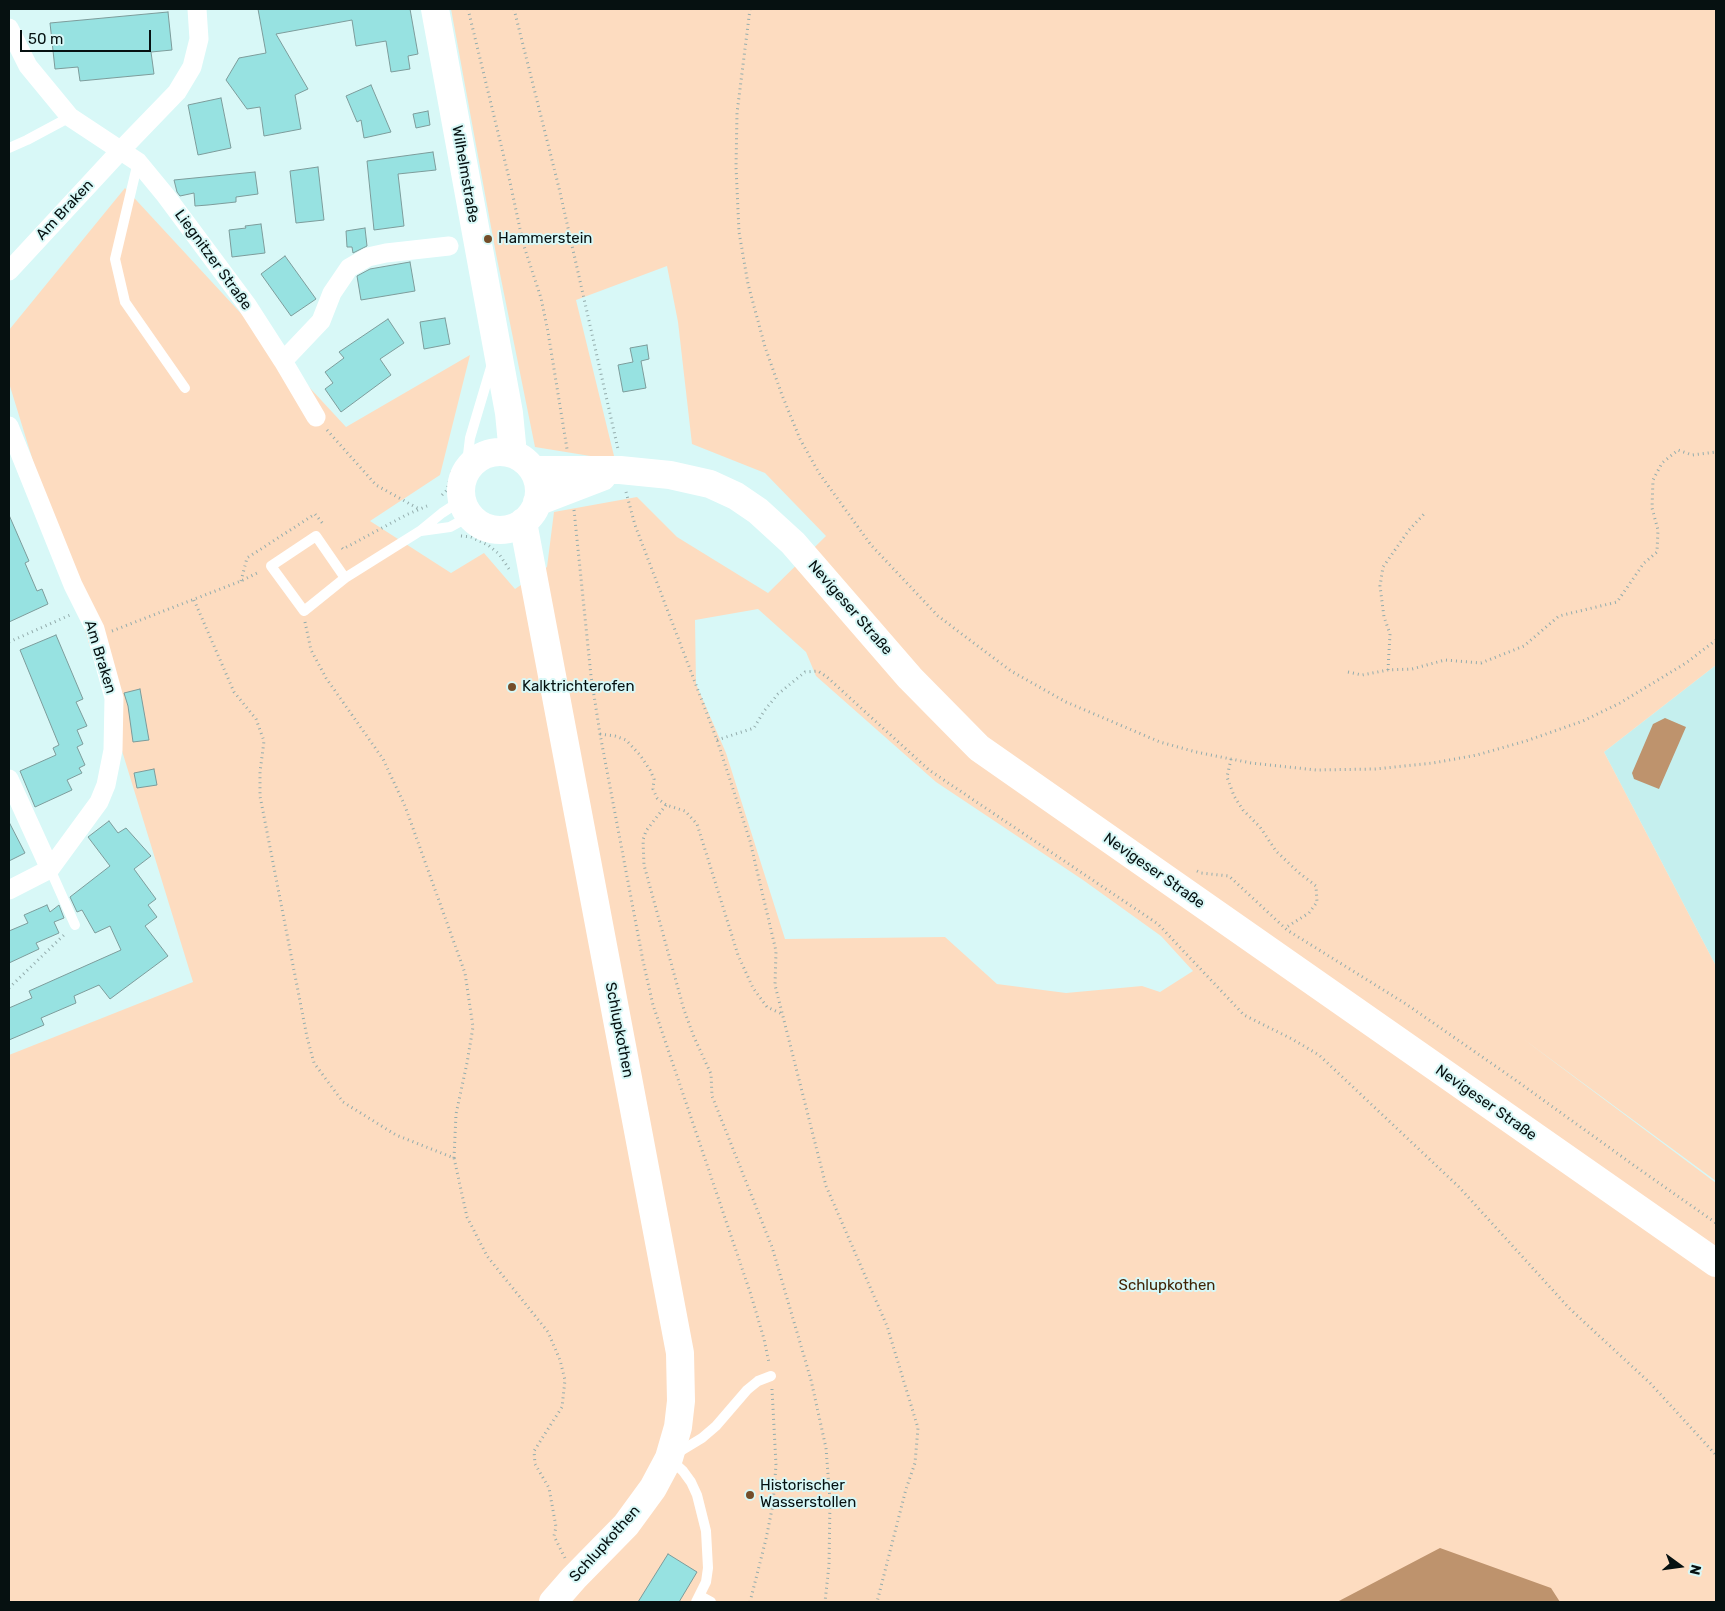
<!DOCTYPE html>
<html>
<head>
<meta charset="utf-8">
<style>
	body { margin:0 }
	#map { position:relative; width:1725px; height:1611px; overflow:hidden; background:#d8f8f7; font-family:Rubik,sans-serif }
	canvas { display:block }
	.frame { position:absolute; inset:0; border:10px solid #061111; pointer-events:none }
	.north { position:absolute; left:1655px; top:1541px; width:50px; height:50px; -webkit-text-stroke:4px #d8f8f7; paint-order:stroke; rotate:104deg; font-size:14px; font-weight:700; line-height:20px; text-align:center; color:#061111 }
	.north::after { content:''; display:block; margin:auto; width:18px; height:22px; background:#061111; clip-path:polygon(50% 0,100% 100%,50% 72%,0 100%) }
	.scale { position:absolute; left:20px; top:30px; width:131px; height:22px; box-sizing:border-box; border:2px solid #061111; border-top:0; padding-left:6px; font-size:15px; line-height:18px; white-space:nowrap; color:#061111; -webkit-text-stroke:4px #d8f8f7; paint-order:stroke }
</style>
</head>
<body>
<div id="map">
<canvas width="1725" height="1611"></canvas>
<div class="frame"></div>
<div class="north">N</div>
<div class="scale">50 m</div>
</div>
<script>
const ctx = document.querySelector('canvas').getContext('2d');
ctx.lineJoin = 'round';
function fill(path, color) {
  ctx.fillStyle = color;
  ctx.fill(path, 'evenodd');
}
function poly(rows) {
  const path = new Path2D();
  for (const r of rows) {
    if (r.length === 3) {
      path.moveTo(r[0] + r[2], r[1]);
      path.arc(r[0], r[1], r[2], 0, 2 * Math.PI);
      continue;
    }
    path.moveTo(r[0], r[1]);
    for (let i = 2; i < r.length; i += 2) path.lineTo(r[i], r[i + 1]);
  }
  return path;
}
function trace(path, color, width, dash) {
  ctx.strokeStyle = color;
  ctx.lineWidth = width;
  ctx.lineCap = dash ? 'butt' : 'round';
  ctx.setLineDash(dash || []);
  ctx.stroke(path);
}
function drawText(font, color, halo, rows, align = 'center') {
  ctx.font = font + ' Rubik,sans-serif';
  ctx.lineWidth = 4;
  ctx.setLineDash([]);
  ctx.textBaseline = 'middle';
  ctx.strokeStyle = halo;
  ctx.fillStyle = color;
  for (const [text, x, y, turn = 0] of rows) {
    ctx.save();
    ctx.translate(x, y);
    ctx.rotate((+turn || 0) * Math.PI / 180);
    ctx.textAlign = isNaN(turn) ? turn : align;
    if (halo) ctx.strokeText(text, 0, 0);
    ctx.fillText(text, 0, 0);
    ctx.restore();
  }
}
fill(poly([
	[1716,665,1716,966,1604,752]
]), '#c5efee');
fill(poly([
	[451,9,1716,9,1716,665,1604,752,1716,966,1716,1181,1522,1038,1716,1183,1716,1602,9,1602,9,1055,193,982,9,383,9,330,125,188,346,427,470,355,440,475,370,521,451,573,484,553,515,589,547,567,554,512,637,497,677,537,768,593,826,536,765,473,692,444,678,322,667,266,576,300,615,460,535,447,496,254],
	[758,609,806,652,816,676,936,782,1083,880,1161,936,1193,971,1160,992,1142,986,1066,993,997,984,945,937,785,939,726,753,696,684,695,620]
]), '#fddcc0');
fill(poly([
	[1665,718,1686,727,1659,789,1634,779,1632,773,1653,724],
	[1440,1548,1551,1588,1560,1602,1337,1602]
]), '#be936d');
const building = poly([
	[258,9,410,9,418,54,408,56,410,69,391,72,386,41,356,46,352,20,276,34,308,89,295,95,301,129,264,136,260,107,247,109,226,80,239,58,266,53,258,9],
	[168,12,172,50,151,52,154,74,80,81,78,67,55,69,50,23,168,12],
	[371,85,391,132,364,138,361,120,357,122,346,96,371,85],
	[221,98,231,148,198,155,188,105,221,98],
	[428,111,430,125,416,128,413,114,428,111],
	[433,152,436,170,398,174,404,226,374,230,367,161,433,152],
	[318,167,324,220,296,223,290,171,318,167],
	[255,172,258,194,236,197,236,202,208,205,195,206,194,193,180,196,177,192,174,180,255,172],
	[261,224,265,253,232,257,229,230,246,228,245,226,261,224],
	[365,228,367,246,353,253,352,247,347,247,346,231,365,228],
	[285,256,316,299,291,316,261,274,285,256],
	[410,262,415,291,361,300,357,276,370,269,410,262],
	[445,318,450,344,424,349,420,322,445,318],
	[388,319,404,343,380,359,391,375,341,412,325,389,333,383,325,372,344,358,339,352,388,319],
	[647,345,649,359,641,361,646,388,623,392,618,365,633,362,630,348,647,345],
	[9,515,29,561,25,563,37,591,42,589,48,604,9,622,9,515],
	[56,635,83,699,76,702,87,726,77,730,83,744,77,747,85,765,79,768,82,773,67,780,72,790,35,807,20,771,56,755,53,748,59,745,20,650,56,635],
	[140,689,149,740,133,742,128,706,124,693,140,689],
	[154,769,157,785,137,788,134,773,154,769],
	[109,821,118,833,126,828,151,856,134,869,156,899,148,905,157,917,145,926,168,956,110,999,99,985,74,996,76,1003,41,1018,44,1025,9,1040,9,1008,32,998,29,991,121,950,110,926,95,933,82,910,77,912,70,897,110,866,88,837,109,821],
	[9,822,25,853,9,861,9,822],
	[47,905,50,912,59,905,64,918,54,922,59,933,36,943,39,949,9,963,9,931,28,923,24,915,47,905],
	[668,1554,697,1572,679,1602,638,1602,668,1554]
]);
fill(building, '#97e2e1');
trace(building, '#7d9c9b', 1);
trace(poly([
	[468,9,510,182,523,243,541,298,548,332,567,449],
	[514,9,559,188,618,449],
	[750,9,737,113,736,167,739,232,748,284,765,347,782,395,800,439,819,473,871,545,938,616,1011,671,1066,702,1160,742,1196,752,1251,763,1316,770,1375,769,1433,763,1477,755,1526,741,1583,721,1620,703,1686,663,1716,640],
	[327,430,376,485,419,509],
	[626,492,635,525,717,740,750,841,776,951,775,985,826,1186,887,1326,918,1428,915,1463,906,1489,877,1602],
	[442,495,447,490,452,472],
	[574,510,591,676,600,734,643,961,653,1005,751,1295,764,1339,769,1363],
	[461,536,471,537,488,545,499,554,509,569],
	[342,548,343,549,406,515,427,506],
	[241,581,247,558,315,514,324,525],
	[194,600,234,692,256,719,264,741,260,772,260,796,307,1037,314,1063,343,1102,396,1135,454,1158,467,1217,487,1256,548,1332,560,1360,565,1380,562,1407,534,1451,535,1464,549,1488,556,1527,554,1536,565,1558],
	[305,622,311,650,326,678,383,759,405,806,465,973,473,1027,467,1063,456,1114,454,1158],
	[112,631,241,581,259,572],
	[9,642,70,615],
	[1388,670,1390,634,1384,617,1380,586,1383,567,1409,530,1425,513],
	[1348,672,1362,675,1388,670,1412,669,1445,660,1481,663,1524,646,1559,616,1617,602,1644,563,1657,552,1658,530,1652,508,1653,480,1662,463,1678,450,1692,455,1716,452],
	[600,734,615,736,626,740,640,755,650,770,654,779,653,789,657,798,666,805,685,811,697,824,738,955,753,988,767,1007,782,1014],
	[717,740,754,728,764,711,778,694,805,672,818,671,827,677,929,770,1158,924,1244,1015,1292,1039,1319,1055,1459,1187,1569,1308,1650,1383,1716,1455],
	[1231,759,1227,777,1234,796,1243,810,1260,827,1276,851,1298,872,1316,886,1317,902,1309,913,1285,928],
	[666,805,646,831,643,840,644,865,684,1010,694,1037,711,1074,712,1096,772,1247,811,1380,826,1448,830,1500,829,1565,825,1602],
	[1197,871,1201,873,1229,876,1287,930,1406,1004,1514,1079,1639,1169,1716,1223],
	[9,988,66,933],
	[750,1602,766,1539,773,1504,776,1465,772,1389]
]), '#93acac', 3, [1, 4]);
trace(poly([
	[9,148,27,140,70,117],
	[138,162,115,259,125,302,185,388],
	[466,471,470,438,492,364],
	[421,531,450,527,470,516],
	[345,578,316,536,271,566,304,611,345,578,420,531,442,513,462,500],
	[50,869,75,925],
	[700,1596,711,1602],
	[696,1602,706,1582,708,1568,706,1531,697,1495,691,1482,683,1471,669,1458,702,1438,716,1426,747,1390,758,1381,771,1376]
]), '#fff', 10);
trace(poly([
	[9,28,28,66,70,117,138,162,166,196,247,305,283,361,316,417],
	[9,271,121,150,177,92,192,67,199,39,197,9],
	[283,361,321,321,332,293,349,268,368,257,386,253,449,246],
	[9,426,73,585,95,629,114,698,113,750,106,785,99,802,50,869,9,890],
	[9,779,50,869]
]), '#fff', 19);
trace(poly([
	[435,9,509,413,513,454],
	[500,491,39],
	[533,470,620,470,670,475,710,484,736,496,758,511,793,543,910,678,979,748,1716,1263],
	[537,502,602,477],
	[523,522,680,1353,681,1401,678,1427,669,1458,653,1488,626,1525,574,1578,553,1602]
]), '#fff', 28);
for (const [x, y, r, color] of [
	[488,239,5,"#734d29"],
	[512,687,5,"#734d29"],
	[750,1495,5,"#734d29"]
]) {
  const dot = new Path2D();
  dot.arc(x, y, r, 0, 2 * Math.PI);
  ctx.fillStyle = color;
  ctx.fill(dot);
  trace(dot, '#d8f8f7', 2);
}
drawText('15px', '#061111', '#d8f8f7', [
	["Wilhelmstraße",465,174,80],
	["Am Braken",65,210,-47],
	["Liegnitzer Straße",213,260,54],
	["Nevigeser Straße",850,608,49],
	["Am Braken",100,657,73],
	["Nevigeser Straße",1154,871,35],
	["Schlupkothen",619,1030,79],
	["Nevigeser Straße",1486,1103,35],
	["Schlupkothen",605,1544,-48]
]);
drawText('15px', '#061111', '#d8f8f7', [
	["Hammerstein",498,239],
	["Kalktrichterofen",522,687],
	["Historischer",760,1486],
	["Wasserstollen",760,1503]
], 'left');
drawText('15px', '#412304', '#d8f8f7', [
	["Schlupkothen",1167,1286]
]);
</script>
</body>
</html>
